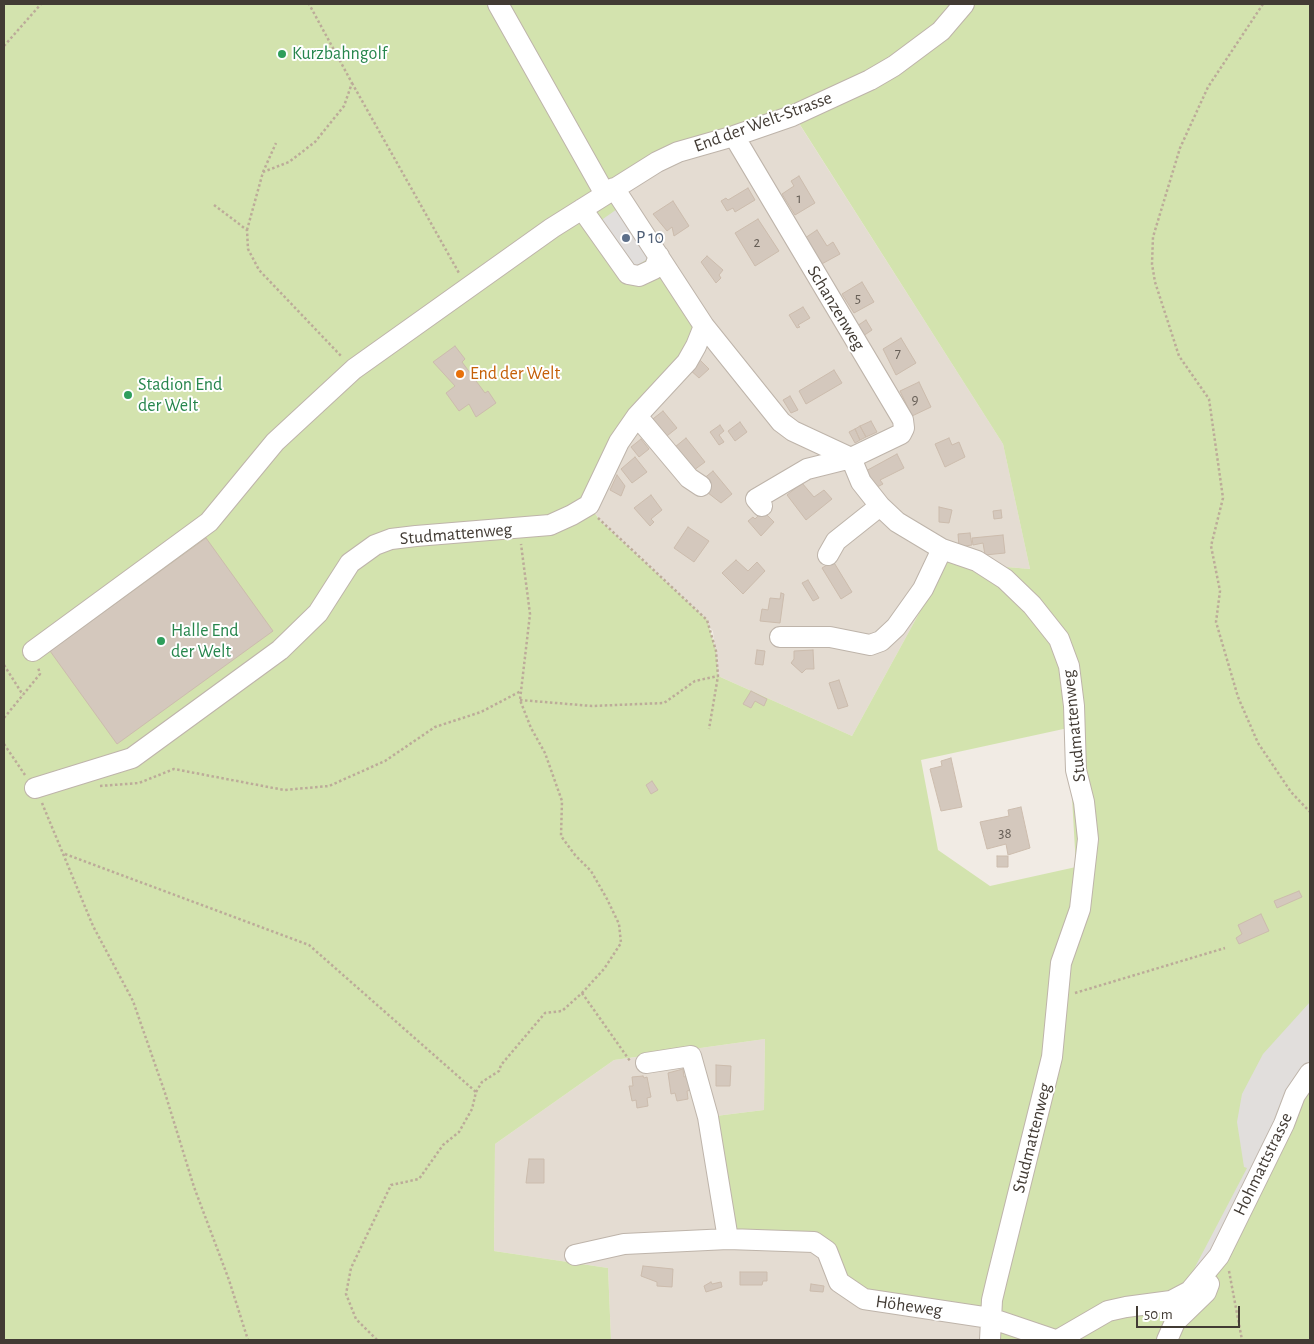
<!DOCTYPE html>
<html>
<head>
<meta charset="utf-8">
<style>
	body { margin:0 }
	#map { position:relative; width:1314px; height:1344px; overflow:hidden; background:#f1ebe4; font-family:"Alegreya Sans",sans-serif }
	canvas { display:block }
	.frame { position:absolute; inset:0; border:5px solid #423b34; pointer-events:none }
	.scale { position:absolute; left:1136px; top:1306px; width:104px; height:22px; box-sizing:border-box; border:2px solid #423b34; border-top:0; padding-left:6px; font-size:15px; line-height:18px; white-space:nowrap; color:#423b34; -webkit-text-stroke:4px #fff; paint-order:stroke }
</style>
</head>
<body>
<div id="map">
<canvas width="1314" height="1344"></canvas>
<div class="frame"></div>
<div class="scale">50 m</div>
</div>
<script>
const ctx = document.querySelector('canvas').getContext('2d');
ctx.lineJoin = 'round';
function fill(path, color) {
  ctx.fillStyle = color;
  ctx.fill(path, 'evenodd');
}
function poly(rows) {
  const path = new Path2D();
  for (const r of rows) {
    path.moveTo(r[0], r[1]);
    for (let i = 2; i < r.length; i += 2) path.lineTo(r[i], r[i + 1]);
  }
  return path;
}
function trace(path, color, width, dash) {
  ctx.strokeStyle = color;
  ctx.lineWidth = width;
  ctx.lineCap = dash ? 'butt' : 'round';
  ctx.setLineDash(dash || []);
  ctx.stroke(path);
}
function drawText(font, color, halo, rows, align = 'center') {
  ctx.font = font + ' "Alegreya Sans",sans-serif';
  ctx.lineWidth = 4;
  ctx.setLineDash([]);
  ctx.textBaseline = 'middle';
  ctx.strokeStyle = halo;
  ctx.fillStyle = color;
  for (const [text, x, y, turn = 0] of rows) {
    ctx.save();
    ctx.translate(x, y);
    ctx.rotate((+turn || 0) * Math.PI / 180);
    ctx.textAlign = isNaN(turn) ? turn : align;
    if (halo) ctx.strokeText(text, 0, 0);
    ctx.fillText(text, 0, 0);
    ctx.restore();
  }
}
fill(poly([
	[798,122,1003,444,1030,569,947,562,852,736,718,676,713,631,601,522,589,505,619,190,658,167],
	[765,1039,764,1110,708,1117,814,1242,990,1318,990,1340,611,1340,608,1268,494,1251,495,1144,614,1060]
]), '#e4dcd2');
fill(poly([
	[4,4,1310,4,1310,1340,990,1340,990,1318,864,1299,827,1251,728,1239,708,1117,764,1110,765,1039,614,1060,495,1144,494,1251,608,1268,611,1340,4,1340],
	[790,109,1003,444,1030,569,947,562,852,736,718,676,716,651,707,620,601,522,589,505,704,326,602,188],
	[1068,728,1076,867,990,886,938,850,921,760]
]), '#d3e3ae');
fill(poly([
	[620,207,652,256,632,269,600,221],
	[1310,1002,1310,1073,1218,1243,1194,1278,1193,1271,1247,1168,1244,1167,1237,1122,1242,1094,1263,1054]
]), '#e1dedc');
const building = poly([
	[799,176,815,203,795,215,782,194,794,186,791,181,799,176],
	[748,188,755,200,735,212,733,208,727,211,721,201,726,198,728,200,748,188],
	[673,201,689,226,674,236,672,227,667,231,653,214,673,201],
	[758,219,779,251,755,266,735,233,758,219],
	[817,230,827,246,833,242,840,254,818,266,805,238,817,230],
	[707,256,723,270,719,275,721,278,716,283,701,262,707,256],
	[862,282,874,302,854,313,842,294,862,282],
	[803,307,810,318,798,325,800,327,797,328,789,315,803,307],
	[866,320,872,330,863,336,857,326,866,320],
	[901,338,916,363,896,375,883,349,901,338],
	[455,346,465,359,462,362,485,393,488,391,496,403,476,417,469,404,459,411,446,393,455,386,433,362,455,346],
	[699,359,709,369,699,378,689,369,699,359],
	[834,370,842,383,806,404,799,391,834,370],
	[919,382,931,407,912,416,900,391,919,382],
	[790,396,798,410,791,413,783,400,790,396],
	[663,411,677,428,663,439,649,422,663,411],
	[871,421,877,432,866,437,860,426,871,421],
	[740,422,747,432,735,441,728,431,740,422],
	[720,425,724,431,719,435,724,442,719,445,710,432,720,425],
	[860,426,866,437,860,440,855,429,860,426],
	[855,429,860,440,855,443,849,432,855,429],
	[686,438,705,462,690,473,675,447,686,438],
	[949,438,952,445,959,442,965,457,945,467,935,444,949,438],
	[641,439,649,449,639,457,631,447,641,439],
	[897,454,904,468,880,480,883,484,877,487,864,472,897,454],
	[635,457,647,472,632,483,621,469,635,457],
	[713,471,732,494,721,503,703,489,702,480,713,471],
	[617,475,625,486,621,496,610,490,617,475],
	[802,483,814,497,824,490,832,499,806,520,787,495,802,483],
	[651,495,662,510,651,519,654,522,650,526,634,508,651,495],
	[939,507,952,510,949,523,939,522,939,507],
	[1001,510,1002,518,994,519,993,511,1001,510],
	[763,511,774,522,761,536,748,521,753,517,755,519,763,511],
	[688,527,709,541,694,562,674,548,688,527],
	[970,533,972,545,959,547,958,534,970,533],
	[1003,535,1005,553,985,555,983,543,973,545,972,538,1003,535],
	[206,538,273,631,117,744,50,651,206,538],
	[736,560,748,571,757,562,765,571,743,594,722,573,736,560],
	[833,561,852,592,841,599,822,568,833,561],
	[808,580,819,598,813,601,802,583,808,580],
	[781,593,784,594,780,623,760,621,762,609,768,610,770,598,780,599,781,593],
	[757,650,765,651,763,665,755,664,757,650],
	[813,650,814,669,806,669,802,673,791,663,794,659,794,651,813,650],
	[839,680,848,706,838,709,829,683,839,680],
	[751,691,767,699,764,706,755,701,751,708,743,704,751,691],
	[951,758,962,807,941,811,930,769,942,766,941,761,951,758],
	[652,781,658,790,651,794,646,785,652,781],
	[1021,807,1030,848,1008,855,1006,844,987,849,980,822,1009,816,1008,810,1021,807],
	[997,856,1008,856,1008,867,997,867,997,856],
	[1299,891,1302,897,1277,908,1274,901,1299,891],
	[1261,914,1269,931,1239,944,1236,938,1242,934,1238,925,1261,914],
	[716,1065,731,1066,730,1086,716,1086,716,1065],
	[683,1069,684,1077,688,1076,691,1090,687,1091,688,1099,677,1101,675,1093,671,1094,668,1073,683,1069],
	[643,1076,644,1078,647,1077,651,1097,647,1098,648,1106,637,1108,636,1100,632,1101,629,1086,633,1086,632,1077,643,1076],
	[529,1159,544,1159,544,1183,526,1183,529,1159],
	[643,1266,673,1269,672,1287,657,1286,657,1282,641,1276,643,1266],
	[740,1272,767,1272,767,1281,763,1281,762,1285,740,1285,740,1272],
	[711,1282,712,1284,721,1282,722,1287,706,1292,704,1286,711,1282],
	[811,1284,824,1286,823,1292,810,1291,811,1284]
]);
fill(building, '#d4c8bd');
trace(building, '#ccbcad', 1);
const minor = poly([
	[498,4,605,194],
	[734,136,903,420,904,428,901,434,851,458,807,469,756,499,762,506],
	[614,188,704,326,781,422,793,431,851,458,861,482,880,506,897,522,942,549,977,561,1005,579,1032,605,1059,639,1069,666,1074,706,1076,770,1084,802,1088,839,1080,909,1061,963,1052,1057,997,1279,992,1300,990,1340],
	[582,209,628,274,639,276,654,269,659,256],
	[637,416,689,478,701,486],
	[828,555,836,541,880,506],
	[780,637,830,637,870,645,881,641,896,627,923,589,942,549],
	[33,651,209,522,275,442,354,369,552,228,657,162,678,152,734,136,792,116,870,80,894,66,941,31,964,4],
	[35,788,132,758,280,650,318,613,350,563,375,545,391,539,416,536,550,525,572,515,589,505,619,442,637,416,687,362,696,346,704,326],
	[646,1063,691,1056,708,1117,728,1239],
	[575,1255,624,1244,728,1239,814,1242,827,1251,839,1282,864,1299,990,1318,1055,1340],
	[1058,1340,1108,1311,1126,1307,1171,1301,1190,1291,1219,1256,1284,1124,1295,1095,1310,1073],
	[1167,1340,1175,1322,1206,1292,1209,1284]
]);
trace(minor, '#beb4aa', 22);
trace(poly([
	[1263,4,1208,87,1180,148,1153,237,1152,264,1155,282,1179,356,1209,399,1223,498,1211,546,1220,591,1216,622,1238,697,1258,743,1291,792,1310,812],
	[4,46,41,4],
	[352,83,459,273],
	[263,172,276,143],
	[214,205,247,230,248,249,259,270,342,357],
	[247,230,263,172,289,162,315,142,344,106,352,83,309,4],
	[598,518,707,620,716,651,718,676,709,729],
	[4,665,23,695],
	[520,700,592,706,664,703,695,681,718,676],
	[4,718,40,674,38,667],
	[4,744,25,775],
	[100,786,139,783,174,769,284,790,329,786,385,761,435,727,481,712,521,691],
	[42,803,93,926,133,1001,165,1093,194,1187,229,1280,248,1340],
	[65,854,309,945,476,1092],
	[582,993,630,1061],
	[1075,993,1225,948],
	[1229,1271,1242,1340],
	[377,1340,356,1319,346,1294,351,1268,391,1185,419,1179,443,1145,459,1132,472,1109,476,1092,482,1082,499,1071,501,1065,545,1013,562,1011,582,993,604,969,621,943,619,924,607,899,591,871,575,855,561,836,562,801,545,753,531,728,520,700,530,614,521,544]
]), '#bcab99', 2.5, [2.5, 2.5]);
trace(minor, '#fff', 20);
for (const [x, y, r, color] of [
	[282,54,5,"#2e9e5b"],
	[626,238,5,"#5c6f8a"],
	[460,374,5,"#e8710a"],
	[128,395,5,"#2e9e5b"],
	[161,641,5,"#2e9e5b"]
]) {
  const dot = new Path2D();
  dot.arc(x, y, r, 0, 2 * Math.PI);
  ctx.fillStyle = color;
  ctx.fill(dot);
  trace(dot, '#fff', 2);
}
drawText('15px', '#665e56', null, [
	["1",799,198],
	["2",757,242],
	["5",858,298],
	["7",898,353],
	["9",915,399],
	["38",1005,833]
]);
drawText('18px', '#27864d', '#fff', [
	["Kurzbahngolf",292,54],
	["Stadion End",138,385],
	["der Welt",138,406],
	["Halle End",171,631],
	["der Welt",171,652]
], 'left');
drawText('18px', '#423b34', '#fff', [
	["End der Welt-Strasse",763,122,-20],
	["Schanzenweg",836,308,59],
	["Studmattenweg",456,534,-5],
	["Studmattenweg",1074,726,-96],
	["Studmattenweg",1032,1138,-76],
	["Hohmattstrasse",1263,1164,-64],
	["Höheweg",909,1306,8]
]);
drawText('18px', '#4e5e75', '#fff', [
	["P 10",636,238]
], 'left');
drawText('18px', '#c56008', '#fff', [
	["End der Welt",470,374]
], 'left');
</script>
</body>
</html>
